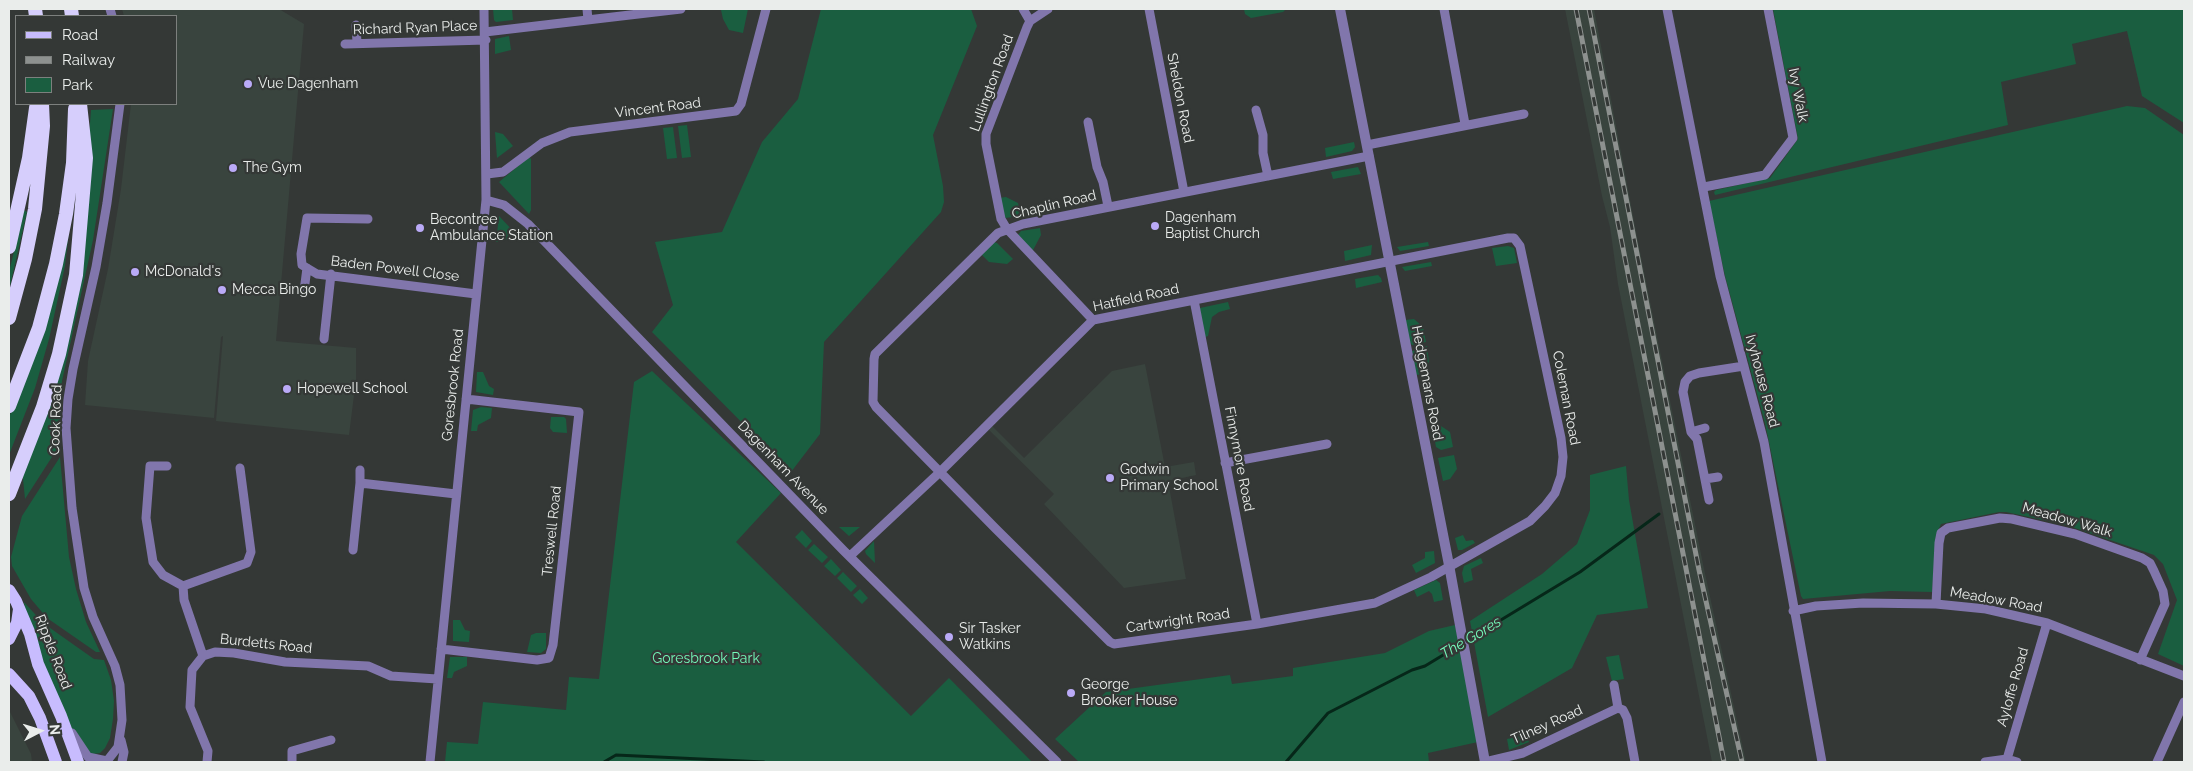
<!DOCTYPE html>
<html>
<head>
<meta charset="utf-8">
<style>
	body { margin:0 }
	#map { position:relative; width:2193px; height:771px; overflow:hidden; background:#343836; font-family:Raleway,sans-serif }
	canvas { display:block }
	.frame { position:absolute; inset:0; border:10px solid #eaedeb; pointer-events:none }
	.legend { position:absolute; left:15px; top:15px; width:162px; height:90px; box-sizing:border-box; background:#343836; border:1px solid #7d807e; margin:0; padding:6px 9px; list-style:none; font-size:15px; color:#eaedeb }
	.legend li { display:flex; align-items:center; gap:10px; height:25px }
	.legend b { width:25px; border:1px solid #7d807e }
	.north { position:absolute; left:15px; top:706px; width:50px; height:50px; -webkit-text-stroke:4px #343836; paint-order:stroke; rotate:85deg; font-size:14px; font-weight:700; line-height:20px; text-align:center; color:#eaedeb }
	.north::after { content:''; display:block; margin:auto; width:18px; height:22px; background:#eaedeb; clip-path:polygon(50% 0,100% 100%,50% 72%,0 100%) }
</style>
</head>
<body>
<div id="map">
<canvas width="2193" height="771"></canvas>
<div class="frame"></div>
<ul class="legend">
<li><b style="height:6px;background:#c8bcfe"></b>Road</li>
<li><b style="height:6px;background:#8d918f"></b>Railway</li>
<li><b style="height:14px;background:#1a5e40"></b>Park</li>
</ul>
<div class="north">N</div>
</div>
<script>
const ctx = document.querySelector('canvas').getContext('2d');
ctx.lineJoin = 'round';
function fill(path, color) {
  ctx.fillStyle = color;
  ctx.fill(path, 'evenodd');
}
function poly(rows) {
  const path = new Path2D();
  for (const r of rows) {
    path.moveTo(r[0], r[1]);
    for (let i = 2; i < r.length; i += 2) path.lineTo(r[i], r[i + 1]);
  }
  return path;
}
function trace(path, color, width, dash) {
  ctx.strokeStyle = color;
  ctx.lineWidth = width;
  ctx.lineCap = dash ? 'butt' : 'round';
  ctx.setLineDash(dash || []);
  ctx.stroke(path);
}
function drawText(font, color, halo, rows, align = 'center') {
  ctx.font = font + ' Raleway,sans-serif';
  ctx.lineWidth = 4.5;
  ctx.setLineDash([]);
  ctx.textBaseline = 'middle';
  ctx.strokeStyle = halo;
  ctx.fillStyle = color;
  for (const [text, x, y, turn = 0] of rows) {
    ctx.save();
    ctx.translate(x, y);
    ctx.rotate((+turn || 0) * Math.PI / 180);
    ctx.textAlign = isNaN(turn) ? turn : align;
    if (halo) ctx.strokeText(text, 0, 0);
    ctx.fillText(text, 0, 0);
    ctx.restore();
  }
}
fill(poly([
	[122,9,279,9,304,24,276,341,356,348,356,379,349,435,216,421,223,336,221,337,214,418,85,405,88,361,108,269,121,189,131,104,176,104,176,16,124,16],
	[1565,9,1594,9,1637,237,1704,569,1746,762,1712,762,1618,284,1610,227,1602,196],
	[1145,364,1165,467,1194,462,1196,475,1168,481,1186,579,1124,588,1044,504,1054,494,989,430,992,426,1024,458,1112,371],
	[9,710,31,754,32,762,9,762]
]), '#39443e');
fill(poly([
	[493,9,512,9,513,20,496,22,494,20],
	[733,9,748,9,743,33,729,30,723,19,721,10],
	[821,9,971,9,977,26,933,135,943,186,944,202,941,212,824,342,820,434,791,472,652,332,673,305,655,242,722,232,762,142,798,99],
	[1244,9,1286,9,1283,12,1251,18,1245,14],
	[1773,9,2184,9,2184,123,2142,96,2127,31,2072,44,2076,64,2001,82,2008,125,1715,195,1714,192,1716,190,1770,178,1798,139],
	[509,36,511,50,495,54,495,39],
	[2127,106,2145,108,2184,135,2184,666,2158,654,2177,600,2163,564,2154,555,2066,525,2006,512,1999,512,1941,524,1936,535,1932,592,1890,591,1803,599,1801,596,1765,423,1725,276,1709,201],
	[113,109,93,240,62,381,59,446,25,499,22,469,48,397,81,242,91,110],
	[687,125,691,157,682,158,678,126],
	[673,127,677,158,667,159,663,128],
	[495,132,503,134,513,146,497,158],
	[1354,142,1355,147,1352,151,1326,157,1325,148],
	[529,157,531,159,531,210,529,214,499,182],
	[1358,167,1361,174,1333,179,1331,172],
	[1006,197,1018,203,1021,216,1005,218,999,198],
	[24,210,27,212,9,290,9,272],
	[499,216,517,235,515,237,496,242],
	[70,222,65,266,49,339,35,388,9,455,9,417,26,380],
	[1040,228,1041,235,1032,252,1018,235,1021,231],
	[994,242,997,243,1013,259,1007,264,989,262,981,254],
	[1428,242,1429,246,1400,251,1397,247],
	[1372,245,1371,255,1345,261,1344,251],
	[1508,246,1514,248,1517,263,1496,266,1492,248],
	[1431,262,1432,266,1405,271,1402,267],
	[1378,275,1381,278,1382,282,1356,288,1355,279],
	[1228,302,1230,309,1219,312,1212,317,1208,336,1203,338,1200,308],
	[1414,319,1423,327,1426,342,1412,345,1409,341,1405,320],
	[1427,346,1429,362,1422,374,1416,375,1412,351],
	[652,371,781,493,736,542,911,716,949,678,1032,762,445,762,447,742,478,744,483,702,566,710,569,677,599,679,634,382],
	[477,372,483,372,489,386,494,389,493,395,476,392],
	[481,407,492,408,491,418,478,425,477,431,471,431,473,410],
	[551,417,564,417,566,419,567,433,553,432,550,428],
	[1438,424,1450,432,1453,447,1441,450,1436,447,1432,426],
	[1454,455,1457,469,1450,479,1443,481,1438,458],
	[60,457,69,557,76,589,86,622,100,652,96,652,47,618,31,599,12,566,11,557,22,516],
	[1626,466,1629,500,1648,608,1597,615,1572,668,1488,717,1470,621,1542,574,1577,544,1590,510,1590,475],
	[839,527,860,527,849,536],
	[802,530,812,541,806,548,795,537],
	[1463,535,1466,541,1473,540,1475,543,1462,550,1458,550,1455,538],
	[874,541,875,563,866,554,865,551],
	[814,544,828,557,822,563,808,550],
	[1434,551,1435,563,1416,573,1412,565,1425,558,1425,552],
	[1481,558,1483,563,1471,569,1473,580,1464,583,1462,573,1464,566],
	[831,559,841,570,835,576,824,566],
	[843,572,857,586,851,592,837,578],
	[1436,580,1440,583,1443,600,1434,602,1432,594,1429,591,1417,597,1414,590],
	[860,589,868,598,862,604,853,595],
	[24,602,43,623,94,659,104,660,111,680,114,701,113,719,110,738,105,748,100,753,93,754,82,752,28,628],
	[453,620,460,620,465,630,470,631,469,642,453,641],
	[1455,625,1478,742,1428,753,1429,762,1079,762,1055,739,1106,692,1230,675,1232,684,1293,676,1293,668,1385,653,1429,631],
	[536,633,546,633,546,649,541,653,527,652,531,635],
	[1619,655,1624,679,1612,681,1606,657],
	[450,657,467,657,467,666,454,672,452,678,447,678],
	[1526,735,1529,742,1509,750,1507,739]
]), '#1a5e40');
trace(poly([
	[604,762,616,755,764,762],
	[1286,762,1328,713,1412,670,1425,666,1580,572,1659,514]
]), '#062719', 3);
trace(poly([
	[110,9,112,16],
	[587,9,588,20],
	[1023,9,1030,21],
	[1048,9,1030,21,1027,27,986,134,986,144,1001,219,1007,229,1093,320],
	[1149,9,1184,192],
	[1444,9,1465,124],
	[1667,9,1720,276,1764,442,1822,762],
	[356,25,357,43],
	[485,32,681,9],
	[345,44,486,40],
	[1256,110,1263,135,1263,153,1268,176],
	[1088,122,1097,167,1103,182,1108,206],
	[1367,145,1524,114],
	[487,174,503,172,542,143,570,132,736,111,741,104,766,9],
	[1704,187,1765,175,1793,138,1768,9],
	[486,200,504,205,528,224,843,550,1057,762],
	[368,219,307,218,301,254,302,265,317,274,476,294],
	[304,291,307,268],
	[1194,300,1257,624],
	[324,339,331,274],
	[1705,428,1691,432,1683,392,1685,382,1690,376,1699,373,1744,366],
	[1691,432,1697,439,1709,500],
	[1225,463,1327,444],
	[167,466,150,466,146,518,153,562,163,575,183,586],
	[360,470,360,483],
	[1705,479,1718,477],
	[353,550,360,483,456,494],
	[850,556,940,472,1093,320,1508,238,1514,238,1520,246,1561,438,1563,457,1561,476,1555,493,1545,506,1530,521,1431,577,1375,603,1257,624,1114,644,1110,642,996,529,940,472,936,468,876,407,873,402,874,359,875,354,998,233,1023,224,1369,156],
	[1936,604,1939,543,1941,533,1948,528,2000,518,2012,519,2075,534,2142,558,2150,563,2154,571,2163,591,2165,604,2140,660],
	[1793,611,1816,606,1863,603,1936,604,1986,609,2047,623,2184,676],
	[441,649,537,660,549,658,553,645,579,412,466,399],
	[203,656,184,600,183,586,247,563,251,552,240,468],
	[1614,685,1618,708],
	[72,733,88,757,107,761,118,747,122,720,120,685,115,666,93,617,84,588,72,508,66,428,68,399,73,369,96,267,107,203,120,104],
	[121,740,124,752,122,762],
	[2007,759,2047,623],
	[207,762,208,751,190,707,192,670,203,656,215,652,234,653,285,662,368,666,391,676,437,679],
	[292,762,292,751,331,740],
	[430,762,486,200,484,9],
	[1485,762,1523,753,1618,708,1623,710,1627,718,1635,762],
	[1985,762,2007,759,2017,762],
	[2157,762,2184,702]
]), '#8176ac', 9);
trace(poly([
	[1340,9,1449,565,1485,762]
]), '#8176ac', 10);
trace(poly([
	[9,590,16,601,30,634,38,664,61,716,78,762],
	[9,639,17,623,19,609],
	[9,674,29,696,40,718,56,762]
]), '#c8bcfe', 12);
trace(poly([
	[35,9,36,16],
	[71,9,72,16],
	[9,247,29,158,36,108],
	[9,318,25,259,35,209,43,126,42,104],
	[9,406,39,328,56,264,66,214,73,163,75,109],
	[9,494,43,407,59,354,76,275,86,158,80,104]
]), '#d6cefc', 14);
const rail = poly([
	[1576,9,1724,762],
	[1589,9,1699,570,1742,762]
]);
trace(rail, '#8d918f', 5);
trace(rail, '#343836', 3, [9]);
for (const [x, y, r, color] of [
	[248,84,5,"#baaaf7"],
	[233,168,5,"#baaaf7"],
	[1155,226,5,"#baaaf7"],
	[420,228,5,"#baaaf7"],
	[135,272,5,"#baaaf7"],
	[222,290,5,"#baaaf7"],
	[287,389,5,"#baaaf7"],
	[1110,478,5,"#baaaf7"],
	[949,637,5,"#baaaf7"],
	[1071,693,5,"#baaaf7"]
]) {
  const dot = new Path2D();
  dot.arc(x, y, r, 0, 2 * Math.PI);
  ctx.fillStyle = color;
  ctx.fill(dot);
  trace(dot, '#343836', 2);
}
drawText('14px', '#eaedeb', '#343836', [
	["Richard Ryan Place",415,28,-2],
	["Lullington Road",992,83,-70],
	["Ivy Walk",1798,95,79],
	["Sheldon Road",1180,98,79],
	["Vincent Road",658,108,-7],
	["Chaplin Road",1054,205,-13],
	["Baden Powell Close",395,269,7],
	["Hatfield Road",1136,298,-12],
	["Ivyhouse Road",1762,381,75],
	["Hedgemans Road",1427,383,79],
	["Goresbrook Road",453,385,-84],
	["Coleman Road",1566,398,79],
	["Cook Road",56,420,-88],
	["Finnymore Road",1239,459,79],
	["Dagenham Avenue",783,468,46],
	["Meadow Walk",2067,520,16],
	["Treswell Road",552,531,-84],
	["Meadow Road",1996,600,10],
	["Cartwright Road",1178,621,-8],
	["Burdetts Road",266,644,6],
	["Ripple Road",53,652,69],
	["Ayloffe Road",2013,687,-74],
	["Tilney Road",1547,725,-24]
]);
drawText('14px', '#eaedeb', '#343836', [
	["Vue Dagenham",258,84],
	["The Gym",243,168],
	["Dagenham",1165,218],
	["Baptist Church",1165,234],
	["Becontree",430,220],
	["Ambulance Station",430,236],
	["McDonald's",145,272],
	["Mecca Bingo",232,290],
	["Hopewell School",297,389],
	["Godwin",1120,470],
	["Primary School",1120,486],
	["Sir Tasker",959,629],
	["Watkins",959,645],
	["George",1081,685],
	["Brooker House",1081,701]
], 'left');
drawText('14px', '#73f9b9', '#343836', [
	["Goresbrook Park",706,659]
]);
drawText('italic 15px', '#75fbbb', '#343836', [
	["The Gores",1471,638,-31]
]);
</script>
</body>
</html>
